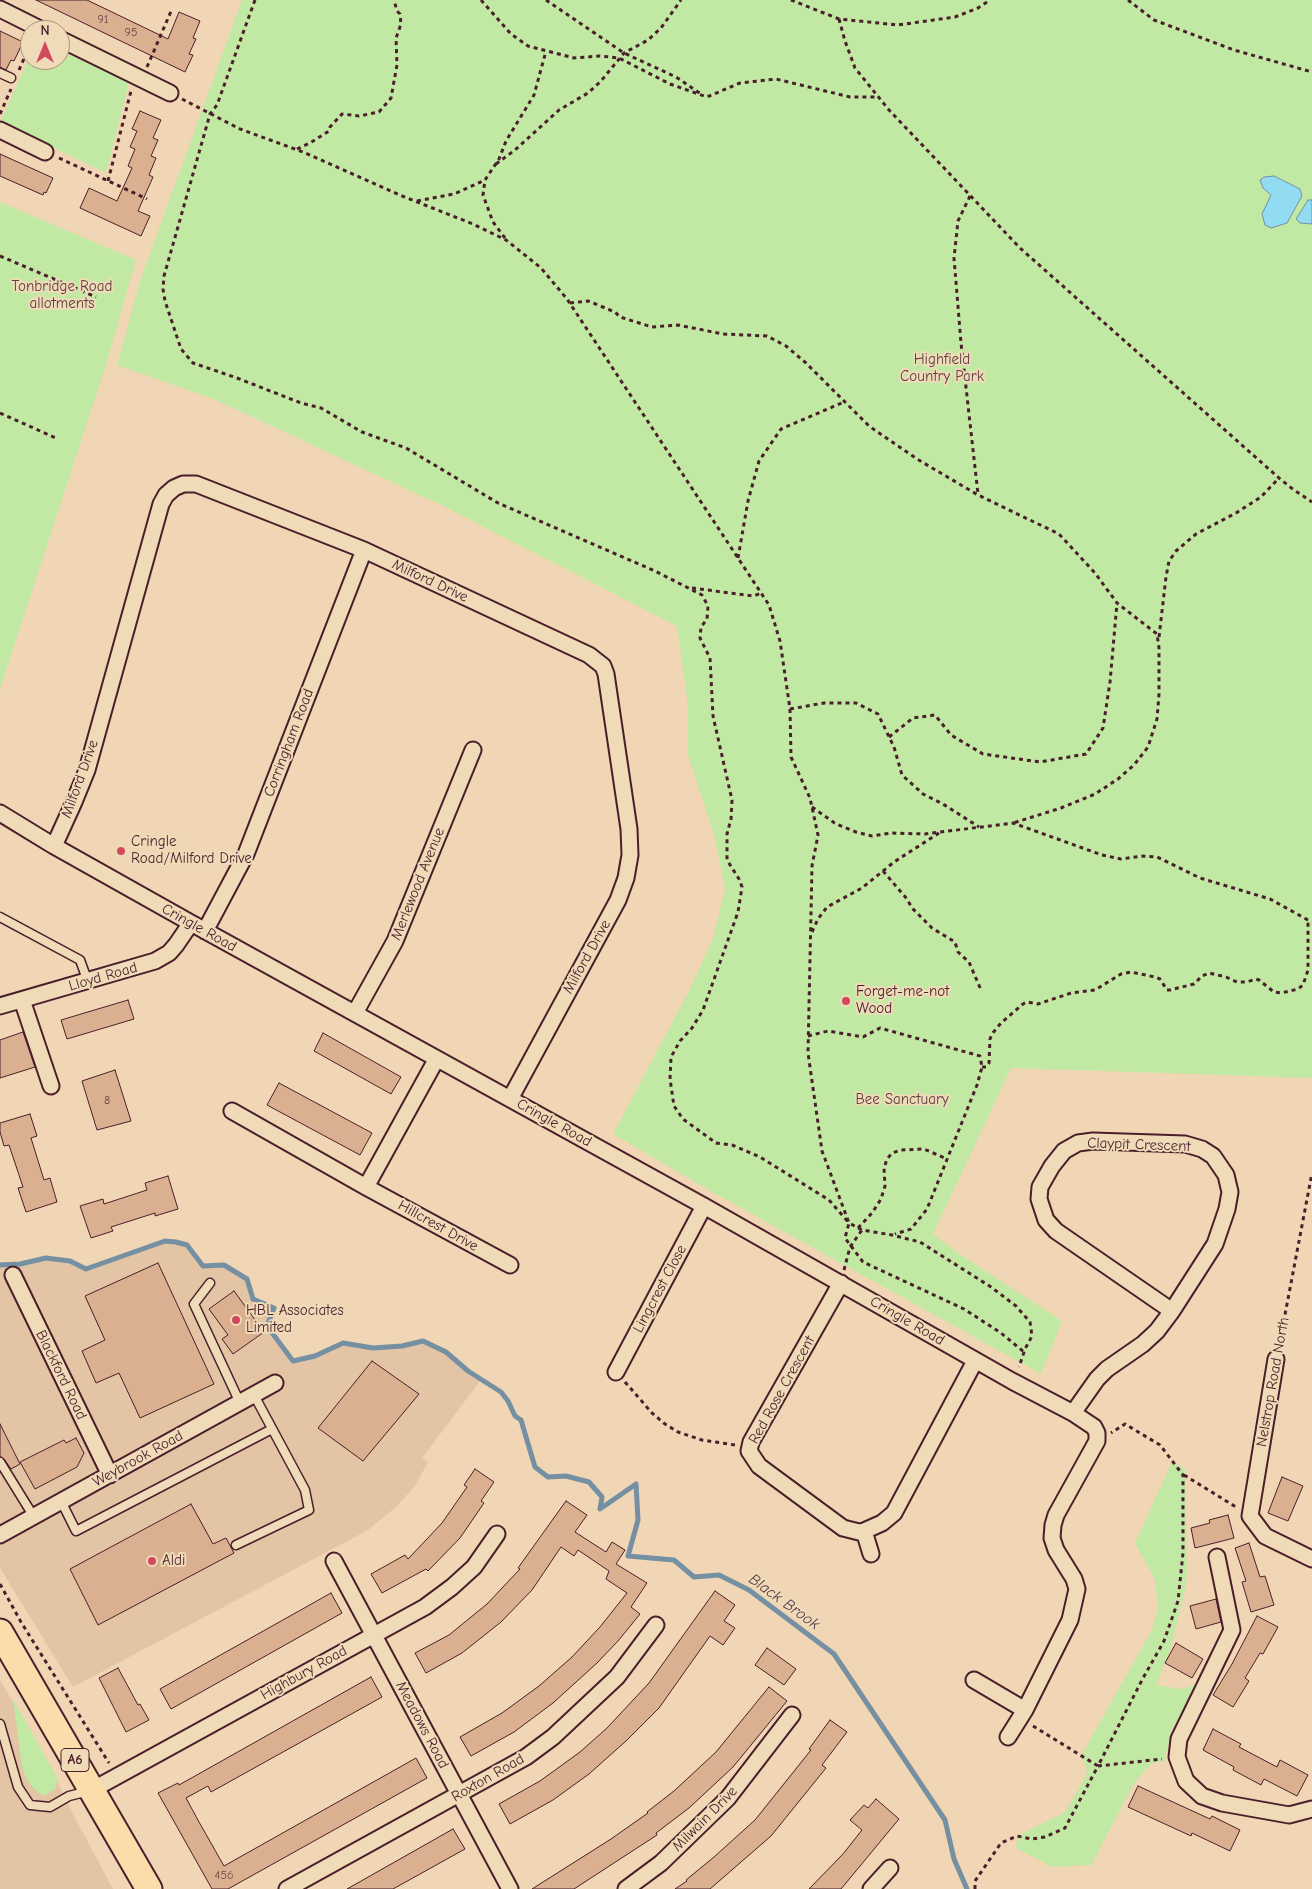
<!DOCTYPE html>
<html>
<head>
<meta charset="utf-8">
<style>
	body { margin:0 }
	#map { position:relative; width:1312px; height:1889px; overflow:hidden; background:#f0d6b4; font-family:"Comic Neue",sans-serif }
	canvas { display:block }
	.north { position:absolute; left:20px; top:20px; width:50px; height:50px; box-sizing:border-box; background:#f0dbb9; border:1px solid #ae9080; border-radius:50%; rotate:0deg; font-size:14px; font-weight:700; line-height:20px; text-align:center; color:#4a1f2b }
	.north::after { content:''; display:block; margin:auto; width:18px; height:22px; background:#d1495b; clip-path:polygon(50% 0,100% 100%,50% 72%,0 100%) }
</style>
</head>
<body>
<div id="map">
<canvas width="1312" height="1889"></canvas>
<div class="north">N</div>
</div>
<script>
const ctx = document.querySelector('canvas').getContext('2d');
ctx.lineJoin = 'round';
function fill(path, color) {
  ctx.fillStyle = color;
  ctx.fill(path, 'evenodd');
}
function poly(rows) {
  const path = new Path2D();
  for (const r of rows) {
    path.moveTo(r[0], r[1]);
    for (let i = 2; i < r.length; i += 2) path.lineTo(r[i], r[i + 1]);
  }
  return path;
}
function trace(path, color, width, dash) {
  ctx.strokeStyle = color;
  ctx.lineWidth = width;
  ctx.lineCap = dash ? 'butt' : 'round';
  ctx.setLineDash(dash || []);
  ctx.stroke(path);
}
function drawText(font, color, halo, rows, align = 'center') {
  ctx.font = font + ' "Comic Neue",sans-serif';
  ctx.lineWidth = 4;
  ctx.setLineDash([]);
  ctx.textBaseline = 'middle';
  ctx.strokeStyle = halo;
  ctx.fillStyle = color;
  for (const [text, x, y, turn = 0] of rows) {
    ctx.save();
    ctx.translate(x, y);
    ctx.rotate((+turn || 0) * Math.PI / 180);
    ctx.textAlign = isNaN(turn) ? turn : align;
    if (halo) ctx.strokeText(text, 0, 0);
    ctx.fillText(text, 0, 0);
    ctx.restore();
  }
}
fill(poly([
	[165,1242,186,1246,202,1267,224,1265,247,1280,253,1299,274,1308,266,1326,293,1362,315,1356,343,1344,372,1348,403,1346,423,1342,446,1353,480,1381,422,1458,428,1462,415,1486,396,1507,368,1530,73,1687,0,1568,0,1266,20,1265,46,1259,69,1261,86,1270],
	[0,1680,55,1774,58,1783,75,1818,113,1889,0,1889]
]), '#e3c4a4');
fill(poly([
	[242,0,1312,0,1312,1078,1011,1068,933,1234,958,1253,1062,1321,1041,1374,709,1190,613,1134,690,989,714,936,725,889,714,834,688,755,687,697,677,626,443,506,216,400,117,365,140,281],
	[60,49,129,83,106,173,0,122,30,57,30,60,60,60],
	[0,202,136,260,106,365,0,689],
	[1172,1462,1185,1469,1187,1569,1186,1586,1171,1647,1156,1685,1180,1689,1200,1684,1172,1729,1164,1761,1151,1764,1135,1782,1091,1865,1052,1867,1016,1848,1018,1836,1065,1812,1087,1774,1082,1754,1152,1630,1158,1608,1155,1579,1135,1543],
	[13,1699,58,1779,55,1789,43,1796,34,1789,26,1778,22,1766]
]), '#c2e9a4');
const water = poly([
	[1274,176,1300,189,1302,196,1287,223,1271,228,1265,225,1262,214,1271,195,1263,188,1260,180,1264,177,1274,176],
	[1308,200,1312,200,1312,224,1300,223,1296,219,1308,200]
]);
fill(water, '#91dbf3');
trace(water, '#7590a3', 1);
trace(poly([
	[0,1265,20,1264,46,1258,70,1261,86,1269,165,1241,176,1242,187,1245,203,1266,224,1265,247,1279,253,1299,274,1308,267,1326,293,1361,315,1356,343,1343,373,1348,402,1346,423,1341,446,1352,468,1371,501,1392,508,1401,515,1416,521,1420,535,1467,548,1477,566,1476,589,1482,602,1497,600,1509,636,1484,638,1520,628,1556,674,1560,694,1577,719,1575,749,1590,834,1654,945,1820,954,1859,967,1889]
]), '#7590a3', 5);
const building = poly([
	[36,0,87,0,168,39,179,12,200,21,193,38,196,39,189,54,193,55,185,72,36,0],
	[0,31,23,42,14,61,11,60,6,70,0,67,0,31],
	[140,111,161,120,153,138,158,140,151,156,156,158,149,175,153,177,138,211,150,216,141,236,80,208,89,188,117,201,132,168,128,166,135,149,130,147,137,131,132,129,140,111],
	[0,154,53,178,46,193,44,192,43,195,0,176,0,154],
	[128,1000,134,1019,67,1039,61,1020,128,1000],
	[23,1032,35,1067,0,1078,0,1040,23,1032],
	[323,1033,401,1077,391,1094,314,1051,323,1033],
	[115,1070,131,1121,97,1130,82,1081,115,1070],
	[279,1083,372,1133,360,1155,267,1105,279,1083],
	[30,1114,37,1136,31,1138,44,1180,50,1178,57,1202,26,1212,18,1188,23,1187,9,1145,4,1146,0,1132,0,1123,30,1114],
	[168,1176,178,1209,155,1216,155,1213,111,1227,113,1231,91,1238,80,1206,103,1199,104,1204,147,1190,145,1183,168,1176],
	[158,1263,214,1384,140,1418,119,1373,96,1383,82,1351,105,1340,85,1296,158,1263],
	[234,1291,264,1332,233,1354,222,1339,228,1335,209,1309,234,1291],
	[372,1361,419,1394,363,1461,318,1428,372,1361],
	[0,1424,20,1464,11,1469,4,1459,0,1456,0,1424],
	[76,1438,84,1453,77,1467,35,1489,20,1462,64,1440,66,1443,76,1438],
	[475,1469,494,1482,481,1501,484,1503,460,1538,428,1571,426,1569,382,1593,371,1574,405,1555,408,1559,442,1523,467,1487,464,1485,475,1469],
	[1282,1477,1303,1486,1288,1521,1268,1513,1282,1477],
	[566,1501,587,1515,575,1532,606,1552,612,1542,625,1550,616,1564,647,1583,631,1607,640,1614,618,1641,597,1663,553,1703,514,1732,471,1756,460,1737,502,1713,539,1686,572,1657,600,1627,627,1593,606,1579,609,1571,578,1550,574,1556,561,1547,532,1590,501,1622,462,1653,426,1673,415,1653,449,1635,487,1604,520,1569,518,1568,566,1501],
	[191,1504,213,1544,226,1538,234,1553,98,1625,70,1569,191,1504],
	[1228,1515,1234,1538,1195,1548,1191,1528,1210,1523,1209,1520,1228,1515],
	[1249,1543,1260,1577,1265,1576,1274,1605,1251,1612,1242,1582,1246,1581,1235,1548,1249,1543],
	[715,1591,735,1605,724,1621,735,1628,723,1645,710,1636,659,1708,626,1741,589,1774,553,1800,510,1824,499,1804,540,1781,580,1752,607,1728,649,1683,715,1591],
	[331,1593,342,1613,171,1709,160,1689,331,1593],
	[1216,1599,1221,1622,1196,1629,1190,1606,1216,1599],
	[1257,1616,1278,1627,1263,1654,1260,1653,1245,1678,1249,1681,1233,1707,1213,1695,1232,1664,1257,1616],
	[1176,1643,1203,1659,1192,1678,1165,1663,1176,1643],
	[767,1648,796,1669,784,1685,755,1665,767,1648],
	[118,1668,138,1705,140,1704,149,1720,126,1732,99,1678,118,1668],
	[371,1677,382,1697,211,1792,208,1786,186,1798,199,1822,224,1866,416,1758,427,1778,228,1889,212,1889,158,1793,178,1783,179,1785,371,1677],
	[769,1687,787,1701,733,1767,689,1808,656,1833,657,1835,574,1889,532,1889,611,1839,648,1813,647,1812,674,1791,716,1752,769,1687],
	[830,1720,847,1732,822,1765,826,1768,771,1836,710,1889,675,1889,687,1881,686,1880,714,1857,755,1820,811,1750,809,1749,830,1720],
	[1213,1729,1241,1744,1239,1747,1277,1767,1280,1760,1308,1775,1297,1796,1264,1779,1261,1785,1233,1770,1234,1767,1203,1750,1213,1729],
	[1138,1786,1210,1819,1212,1816,1240,1830,1230,1851,1192,1833,1191,1836,1128,1807,1138,1786],
	[876,1799,899,1819,841,1889,809,1889,843,1854,862,1830,850,1820,864,1805,868,1808,876,1799],
	[453,1829,465,1849,393,1889,347,1889,453,1829]
]);
fill(building, '#dab090');
trace(building, '#4a1f2b', 1);
const service = poly([
	[0,73,11,78],
	[0,917,80,960,88,982],
	[210,1283,194,1304,240,1403],
	[0,1462,34,1517],
	[61,1501,76,1531,272,1429],
	[236,1545,309,1510,305,1490,254,1395],
	[0,1724,18,1787,30,1805,50,1807,69,1796,89,1791]
]);
const minor = poly([
	[0,9,42,30],
	[60,39,170,93],
	[0,130,45,152],
	[0,813,54,846,191,923,704,1206,1012,1381,1073,1413,1094,1427,1097,1433,1097,1441,1056,1515,1053,1525,1052,1538,1056,1550,1074,1579,1077,1589,1070,1620,1025,1710,1008,1737],
	[54,846,74,802,87,770,161,504,166,495,174,488,183,484,196,484,364,550,589,655,603,666,606,674,629,829,630,855,626,878,618,900,510,1099],
	[205,931,246,854,364,550],
	[22,1000,51,1086],
	[0,1006,155,961,169,953,176,945,191,923],
	[355,1013,395,941,473,750],
	[232,1111,366,1187,510,1265],
	[366,1187,436,1060],
	[13,1275,110,1475],
	[841,1283,751,1442,749,1451,759,1466,843,1528,859,1532,864,1531],
	[1276,1359,1250,1516,1265,1536,1312,1559],
	[616,1372,704,1206],
	[1073,1413,1097,1379,1107,1369,1143,1344,1157,1331,1172,1311,1215,1244,1227,1209,1230,1192,1226,1175,1213,1156,1202,1149,1185,1144,1093,1141,1078,1143,1064,1151,1052,1166,1040,1187,1039,1199,1046,1220,1056,1231,1172,1311],
	[0,1535,275,1383],
	[871,1554,864,1531,882,1523,894,1513,975,1361],
	[1217,1557,1232,1630,1179,1739,1177,1757,1186,1781,1202,1796,1222,1803,1289,1815,1312,1809],
	[334,1561,510,1889],
	[974,1680,1025,1710],
	[92,1790,425,1607,452,1587,474,1567,497,1534],
	[287,1889,526,1757,553,1737,617,1677,656,1625],
	[626,1889,661,1863,728,1798,792,1715],
	[871,1889,890,1868]
]);
const trunk = poly([
	[0,1632,149,1889]
]);
trace(service, '#4a1f2b', 11);
trace(minor, '#4a1f2b', 19);
trace(trunk, '#4a1f2b', 29);
trace(poly([
	[255,0,217,105,210,114,164,276,163,289,165,301,181,349,193,363,237,378,301,403,321,408,362,432,406,448,498,503,655,571,702,595,708,606,707,619,701,627,700,638,710,658,713,716,732,800,731,819,727,834,727,860,739,879,742,887,738,912,703,1010,692,1028,680,1041,671,1057,670,1079,674,1106,683,1119,716,1143,732,1145,760,1157,829,1200,849,1223,845,1238,863,1262,964,1309,1001,1333,1024,1352],
	[481,0,511,34,528,46,574,58,600,56,619,58,670,84,707,97,740,83,776,79,850,97,879,97],
	[546,0,624,53,676,77,701,94],
	[791,0,839,19,898,25,955,17,978,8,990,0],
	[1128,0,1154,20,1234,50,1312,72],
	[839,19,845,41,855,68,889,110,1020,248,1279,478,1294,490,1312,502],
	[147,67,172,9],
	[19,70,30,45],
	[182,99,240,129,303,152,402,196,473,224,506,240,541,268,567,299,769,605,780,641,790,709,791,757,810,798,818,835,812,866,808,1053,822,1151,849,1223,862,1230,892,1235,920,1242,991,1287,1016,1306,1030,1322,1032,1336,1025,1349,1019,1367],
	[0,114,11,89],
	[297,149,310,143,329,131,330,127,342,114,359,116,379,112,391,98,397,65,396,38,401,24,400,14,397,11,394,0],
	[59,158,147,199],
	[496,164,515,150,559,110,588,93,601,81,624,53,648,40,661,28,681,0],
	[108,181,131,91],
	[970,196,958,221,954,258,961,343,978,494],
	[417,201,454,194,485,180],
	[505,238,493,222,483,195,485,180,499,159,506,141,534,95,546,51],
	[0,256,96,297],
	[570,303,588,301,615,312,620,317,652,327,678,325,723,334,767,336,786,346,806,363,869,426,917,459,978,495,1059,534,1095,573,1117,603,1157,634,1159,648,1159,694,1157,719,1148,747,1134,765,1118,779,1095,794,1061,808,1013,823],
	[0,413,58,439],
	[738,558,748,501,759,461,781,429,844,402],
	[692,588,753,596,762,593],
	[1159,637,1166,577,1169,561,1176,551,1196,534,1236,513,1261,497,1279,478],
	[790,709,824,703,856,703,878,714,894,747,902,775,923,794,943,804,979,827],
	[889,737,913,718,935,715,951,735,983,754,1040,762,1086,754,1103,728,1110,682,1117,603],
	[812,807,836,824,856,832,872,836,891,833,925,834,1013,823,1102,855,1121,859,1143,856,1157,857,1200,878,1270,899,1308,920,1312,921],
	[883,871,907,899,912,908,932,928,955,942,958,952,969,962,981,990],
	[812,932,818,919,827,907,862,888,894,862,939,833],
	[808,1036,828,1031,863,1037,880,1028,980,1056,982,1067,977,1085,927,1209,911,1229,895,1234],
	[982,1067,986,1067,989,1063,990,1039,992,1034,1001,1023,1023,1004,1027,1002,1038,1004,1071,993,1095,990,1121,974,1131,972,1155,977,1160,979,1167,990,1170,990,1194,984,1202,976,1209,973,1226,977,1237,982,1247,982,1256,979,1259,980,1274,992,1281,993,1298,989,1303,985,1308,970,1308,920],
	[858,1228,872,1213,881,1199,885,1186,884,1168,887,1159,892,1153,901,1150,924,1149,947,1159],
	[844,1270,850,1247,862,1230],
	[1279,1346,1312,1173],
	[625,1382,652,1413,665,1424,678,1432,702,1440,735,1445],
	[1184,1475,1236,1507],
	[0,1584,21,1622,109,1763],
	[1033,1726,1098,1766,1142,1680,1164,1641,1178,1601,1183,1553,1183,1475,1160,1445,1125,1424,1111,1433],
	[975,1889,975,1881,1001,1843,1017,1836,1032,1839,1045,1837,1065,1828,1098,1766,1162,1759]
]), '#4a1f2b', 3, [4, 4]);
trace(service, '#f0dbb9', 8);
trace(minor, '#f0dbb9', 15);
trace(trunk, '#fbddab', 25);
for (const [x, y, r, color] of [
	[121,851,5,"#d1495b"],
	[846,1001,5,"#d1495b"],
	[236,1320,5,"#d1495b"],
	[152,1561,5,"#d1495b"]
]) {
  const dot = new Path2D();
  dot.arc(x, y, r, 0, 2 * Math.PI);
  ctx.fillStyle = color;
  ctx.fill(dot);
  trace(dot, '#f0dbb9', 2);
}
drawText('12px', '#6e4344', null, [
	["91",103,20],
	["95",131,33],
	["8",107,1101],
	["456",224,1876]
]);
for (const [x, y, w] of [
	[75,1760,28]
]) {
  const box = new Path2D();
  box.roundRect(x - w / 2, y - 11.5, w, 23, 4);
  ctx.fillStyle = '#f0dbb9';
  ctx.fill(box);
  trace(box, '#4a1f2b', 1);
}
drawText('bold 14px', '#4a1f2b', null, [
	["A6",75,1760]
]);
drawText('15px', '#5c3d3d', '#f0dbb9', [
	["Tonbridge Road",62,287],
	["allotments",62,304],
	["Highfield",942,360],
	["Country Park",942,377],
	["Bee Sanctuary",902,1100]
]);
drawText('15px', '#4a1f2b', '#f0dbb9', [
	["Milford Drive",430,581,25],
	["Corringham Road",289,743,-69],
	["Milford Drive",80,779,-70],
	["Merlewood Avenue",418,884,-68],
	["Cringle Road",199,928,29],
	["Milford Drive",587,957,-61],
	["Lloyd Road",103,977,-16],
	["Cringle Road",554,1123,29],
	["Claypit Crescent",1139,1145,2],
	["Hillcrest Drive",438,1226,29],
	["Lingcrest Close",660,1289,-62],
	["Cringle Road",907,1321,30],
	["Blackford Road",61,1375,64],
	["Nelstrop Road North",1273,1382,-80],
	["Red Rose Crescent",782,1390,-61],
	["Weybrook Road",138,1459,-29],
	["Highbury Road",304,1673,-29],
	["Meadows Road",422,1725,62],
	["Roxton Road",488,1778,-30],
	["Milwain Drive",705,1819,-45]
]);
drawText('15px', '#4a1f2b', '#f0dbb9', [
	["Cringle",131,842],
	["Road/Milford Drive",131,859],
	["Forget-me-not",856,992],
	["Wood",856,1009],
	["HBL Associates",246,1311],
	["Limited",246,1328],
	["Aldi",162,1561]
], 'left');
drawText('italic 16px', '#553b49', '#f0dbb9', [
	["Black Brook",784,1602,36]
]);
</script>
</body>
</html>
